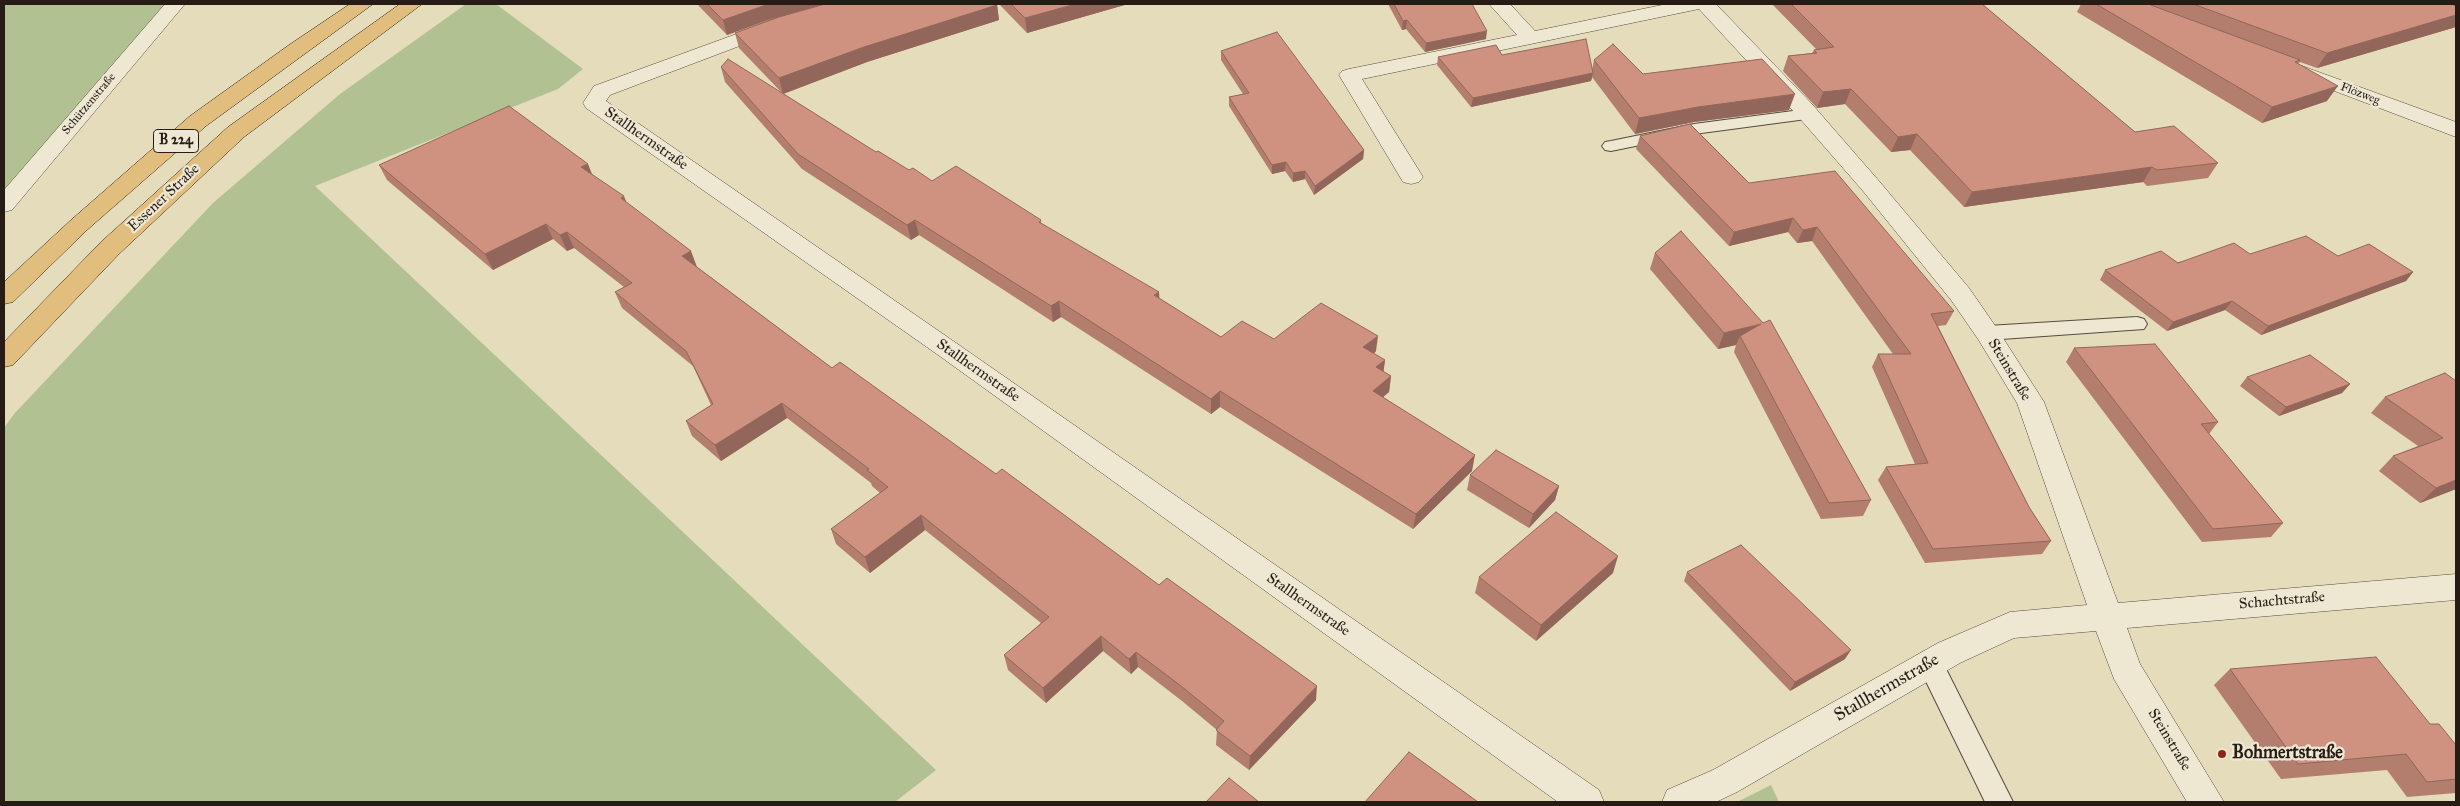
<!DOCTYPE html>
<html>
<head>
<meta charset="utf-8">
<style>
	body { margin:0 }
	#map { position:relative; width:2460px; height:806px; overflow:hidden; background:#e5dcbb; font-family:"IM FELL Great Primer",serif }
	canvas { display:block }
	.frame { position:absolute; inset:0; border:5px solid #271b15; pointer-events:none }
</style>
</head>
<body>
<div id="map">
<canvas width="2460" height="806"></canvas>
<div class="frame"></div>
</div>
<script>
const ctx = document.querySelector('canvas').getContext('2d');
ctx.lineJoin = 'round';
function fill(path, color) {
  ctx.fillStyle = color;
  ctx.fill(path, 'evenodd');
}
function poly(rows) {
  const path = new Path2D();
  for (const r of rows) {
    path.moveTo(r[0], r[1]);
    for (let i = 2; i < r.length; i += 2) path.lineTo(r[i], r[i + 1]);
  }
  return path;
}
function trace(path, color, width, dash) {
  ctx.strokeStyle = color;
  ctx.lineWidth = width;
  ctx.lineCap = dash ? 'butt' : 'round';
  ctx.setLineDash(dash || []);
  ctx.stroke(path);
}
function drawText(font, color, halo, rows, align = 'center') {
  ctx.font = font + ' "IM FELL Great Primer",serif';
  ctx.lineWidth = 4.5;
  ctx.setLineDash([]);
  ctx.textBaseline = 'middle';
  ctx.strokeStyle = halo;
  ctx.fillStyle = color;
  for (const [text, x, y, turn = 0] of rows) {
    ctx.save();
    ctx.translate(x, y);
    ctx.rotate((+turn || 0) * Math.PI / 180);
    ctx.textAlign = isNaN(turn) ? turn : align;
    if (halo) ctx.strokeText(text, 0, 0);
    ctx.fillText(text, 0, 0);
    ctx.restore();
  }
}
fill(poly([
	[4,4,175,4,4,205],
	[466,4,496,4,583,69,558,89,315,186,936,770,895,802,4,802,4,428,14,414,213,203,340,94],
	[1771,785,1779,802,1737,802]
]), '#b2c192');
const lane = poly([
	[1808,109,1814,110,1816,114,1814,118,1694,134,1611,151,1605,150,1602,146,1605,142,1611,141,1694,124,1808,109],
	[2137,317,2144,319,2147,324,2144,329,1987,340,1980,338,1977,333,1980,328,1987,326,2137,317],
	[1930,652,1939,655,2013,802,1985,802,1917,663,1921,655,1930,652]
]);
const street = poly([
	[165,4,185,4,12,210,4,212,4,190,165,4],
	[1489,4,1510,4,1535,31,1667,4,1716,4,1811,103,1879,181,1969,288,1996,327,2044,402,2118,603,2456,574,2456,600,2127,628,2140,664,2224,802,2187,802,2114,679,2096,631,2014,638,1960,663,1737,792,1716,802,1662,802,1667,790,1713,770,1938,643,2010,612,2087,605,2017,403,1978,339,1951,300,1863,191,1795,113,1699,9,1362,79,1423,177,1419,182,1411,184,1403,182,1339,75,1342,71,1349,69,1517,35,1489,4],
	[772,21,779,23,782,27,779,31,610,95,606,101,959,345,1599,790,1604,802,1558,802,941,357,586,108,583,103,594,86,772,21],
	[2302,66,2456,122,2456,137,2295,76,2292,72,2295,68,2302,66]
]);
const primary = poly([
	[350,4,373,4,206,126,87,230,13,302,4,304,4,282,71,220,190,116,289,45,350,4],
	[400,4,422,4,244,137,119,254,13,365,4,367,4,342,101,242,228,127,400,4]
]);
trace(lane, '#564b3e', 2);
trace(street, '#564b3e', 1);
trace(primary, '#271b15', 1);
fill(lane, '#eee8d3');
fill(street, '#eee8d3');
fill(primary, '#e2be7e');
fill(poly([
	[697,4,997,4,999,20,867,62,783,94,739,48,735,33,776,18,727,35],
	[999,4,1128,4,1027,33],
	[1388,4,1472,4,1486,39,1425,52,1406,29,1402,30],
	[1772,4,1982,4,2135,132,2218,163,2208,178,2147,186,2143,182,1964,207,1910,150,1891,152,1845,104,1817,108,1783,71,1788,56,1812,53,1814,50,1816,49],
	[2081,4,2451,4,2456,27,2317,68,2300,62,2298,64,2327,101,2262,123,2077,12],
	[1221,51,1364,150,1363,159,1314,195,1305,179,1293,182,1285,171,1272,174,1229,106,1229,97,1243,94,1221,60],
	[1502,55,1592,70,1594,60,1643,74,1789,110,1694,122,1635,134,1592,77,1591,81,1471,107,1437,65,1438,57],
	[721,67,909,170,932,181,1041,220,1041,223,1159,298,1221,337,1274,339,1376,351,1374,354,1385,360,1383,372,1391,376,1389,392,1383,397,1472,471,1413,529,1220,407,1211,414,1061,317,1053,322,919,235,911,240,802,169,725,82],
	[1640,136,1749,183,1954,311,1946,325,1938,326,2029,507,2051,541,2042,554,1925,563,1878,480,1886,467,1915,464,1872,367,1878,354,1893,354,1812,241,1797,243,1788,232,1729,246,1636,149],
	[379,165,593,175,627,203,697,267,832,368,996,474,1316,700,1249,770,1216,745,1217,730,1182,701,1138,667,1131,674,1103,651,1046,703,1008,670,1004,655,1041,623,925,530,870,573,836,544,831,529,880,493,872,486,871,483,787,418,721,461,692,436,686,421,711,405,693,366,622,308,615,292,624,287,574,248,567,251,553,239,493,270,387,180],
	[1681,231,1871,500,1863,516,1821,519,1734,352,1736,345,1718,349,1650,269,1655,253],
	[2250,254,2338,256,2413,272,2406,281,2261,335,2225,310,2167,331,2100,280,2105,270],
	[2074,348,2218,422,2209,434,2283,523,2271,537,2202,542,2066,362],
	[2445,373,2456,489,2420,503,2379,471,2393,456,2418,446,2371,413,2385,397],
	[2247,377,2350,384,2342,393,2279,416,2240,386],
	[1470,475,1559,486,1555,500,1529,528,1467,490],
	[1687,572,1845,659,1790,691,1684,581],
	[1613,573,1536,641,1475,593,1479,577],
	[2230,669,2430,724,2456,745,2456,793,2407,797,2387,770,2281,779,2214,685]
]), '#b37e6e');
fill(poly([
	[769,4,825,4,767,20,727,35,723,20],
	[1076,4,1128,4,1027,33,1025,18],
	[997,5,999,20,867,62,783,94,779,78,864,47],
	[2456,15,2456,27,2317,68,2327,53],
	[1407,20,1406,29,1402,30,1403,21],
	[1487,31,1486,39,1425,52,1426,43],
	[1593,73,1591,81,1471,107,1473,98],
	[2338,86,2327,101,2262,123,2272,107],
	[1851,89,1845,104,1817,108,1823,92],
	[1795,94,1789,110,1694,122,1635,134,1639,118,1698,107],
	[1917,134,1910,150,1891,152,1898,137],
	[1364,150,1363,159,1314,195,1315,186],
	[1286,162,1285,171,1272,174,1272,165],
	[588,164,594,179,581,167],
	[2152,167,2143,182,1964,207,1972,192],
	[1305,171,1305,179,1293,182,1293,173],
	[624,196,630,212,621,198],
	[1793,218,1788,232,1729,246,1734,232],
	[915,220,919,235,911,240,907,225],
	[546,224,553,239,493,270,485,254],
	[1817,227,1812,241,1797,243,1803,230],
	[567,232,574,248,567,251,560,235],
	[691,251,697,267,682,256],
	[2413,272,2406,281,2261,335,2268,326],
	[1159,292,1160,308,1154,295],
	[1059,301,1061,317,1053,322,1051,306],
	[2232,301,2225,310,2167,331,2173,322],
	[1761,324,1740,336,1736,345,1718,349,1724,333],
	[1378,336,1376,351,1362,363,1363,347],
	[1385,360,1383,376,1376,367],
	[1391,376,1389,392,1371,407,1373,391],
	[2350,384,2342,393,2279,416,2286,407],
	[1220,391,1220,407,1211,414,1211,399],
	[782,403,787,418,721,461,715,445],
	[1475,455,1472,471,1413,529,1416,514],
	[2456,480,2456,489,2420,503,2436,488],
	[1559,486,1555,500,1529,528,1533,514],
	[921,515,925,530,870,573,865,557],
	[1618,556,1613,573,1536,641,1541,625],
	[1101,636,1103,651,1046,703,1043,688],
	[1851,650,1845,659,1790,691,1795,682],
	[1136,652,1138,667,1131,674,1129,659],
	[1317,686,1316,700,1249,770,1250,756]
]), '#92665a');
const building = poly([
	[707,4,769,4,723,20,707,4],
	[825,4,997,4,997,5,864,47,779,78,735,33,779,17,825,4],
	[1011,4,1076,4,1025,18,1011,4],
	[1394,4,1472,4,1487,31,1426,43,1407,20,1403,21,1394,4],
	[1791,4,1982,4,2135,132,2174,126,2218,163,2157,170,2152,167,1972,192,1917,134,1898,137,1851,89,1823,92,1788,56,1817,53,1814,50,1834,47,1791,4],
	[2096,4,2148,4,2300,60,2295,62,2338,86,2272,107,2096,4],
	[2193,4,2451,4,2456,6,2456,15,2327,53,2193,4],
	[1277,32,1364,150,1315,186,1305,171,1293,173,1286,162,1272,165,1229,97,1249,93,1221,51,1277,32],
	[1586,39,1593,73,1473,98,1438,57,1496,45,1502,55,1586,39],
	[1613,44,1643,74,1762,59,1795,94,1698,107,1639,118,1594,60,1613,44],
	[728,59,876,152,878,151,909,170,913,168,932,181,956,166,1041,220,1039,222,1159,292,1154,295,1221,337,1242,321,1274,339,1321,303,1378,336,1363,347,1385,360,1376,367,1391,376,1373,391,1475,455,1416,514,1220,391,1211,399,1059,301,1051,306,915,220,907,225,798,154,721,67,728,59],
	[509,106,588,164,581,167,624,196,621,198,691,251,682,256,832,368,840,362,996,474,1002,469,1159,585,1167,578,1317,686,1250,756,1216,730,1224,721,1181,686,1136,652,1129,659,1101,636,1043,688,1004,655,1049,617,921,515,865,557,831,529,888,487,867,470,869,469,782,403,715,445,686,421,713,404,686,351,615,292,632,283,567,232,560,235,546,224,485,254,379,165,509,106],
	[1690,124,1749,183,1835,171,1954,311,1931,314,2029,507,2051,541,1933,549,1886,467,1928,463,1878,354,1911,354,1817,227,1803,230,1793,218,1734,232,1640,136,1690,124],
	[1681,231,1763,323,1770,320,1871,500,1829,503,1740,336,1761,324,1724,333,1655,253,1681,231],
	[2306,236,2338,256,2369,244,2413,272,2268,326,2232,301,2173,322,2105,270,2161,251,2178,263,2234,243,2250,254,2306,236],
	[2155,344,2218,422,2201,424,2283,523,2213,529,2074,348,2155,344],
	[2310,355,2350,384,2286,407,2247,377,2310,355],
	[2445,373,2456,381,2456,480,2436,488,2393,456,2443,438,2385,397,2445,373],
	[1496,450,1559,486,1533,514,1470,475,1496,450],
	[1556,512,1618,556,1541,625,1479,577,1556,512],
	[1741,545,1851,650,1795,682,1687,572,1741,545],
	[2376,657,2430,724,2439,724,2456,745,2456,779,2427,782,2406,754,2298,764,2230,669,2376,657],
	[1409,752,1478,802,1365,802,1409,752],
	[1229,778,1259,802,1206,802,1229,778]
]);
fill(building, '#d09280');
trace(building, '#92665a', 1);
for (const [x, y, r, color] of [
	[2222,754,5,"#8f2418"]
]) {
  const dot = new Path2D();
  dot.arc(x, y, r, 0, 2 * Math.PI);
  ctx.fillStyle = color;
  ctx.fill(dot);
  trace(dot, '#eee8d3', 2);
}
drawText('12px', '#271b15', '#eee8d3', [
	["Flözweg",2360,94,21],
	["Schützenstraße",89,104,-50]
]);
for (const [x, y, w] of [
	[176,141,45]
]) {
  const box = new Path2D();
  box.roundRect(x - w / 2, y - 11.5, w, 23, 4);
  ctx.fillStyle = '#eee8d3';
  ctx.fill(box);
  trace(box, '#271b15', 1);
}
drawText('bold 14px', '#271b15', null, [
	["B 224",176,141]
]);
drawText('15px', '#271b15', '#eee8d3', [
	["Stallhermstraße",646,139,35],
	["Essener Straße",164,198,-43],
	["Steinstraße",2009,370,59],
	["Stallhermstraße",978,371,35],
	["Schachtstraße",2282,601,-5],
	["Stallhermstraße",1308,605,35],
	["Steinstraße",2169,740,59]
]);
drawText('18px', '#271b15', '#eee8d3', [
	["Stallhermstraße",1887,688,-30]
]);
drawText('bold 18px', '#271b15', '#eee8d3', [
	["Bohmertstraße",2232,754]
], 'left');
</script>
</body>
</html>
